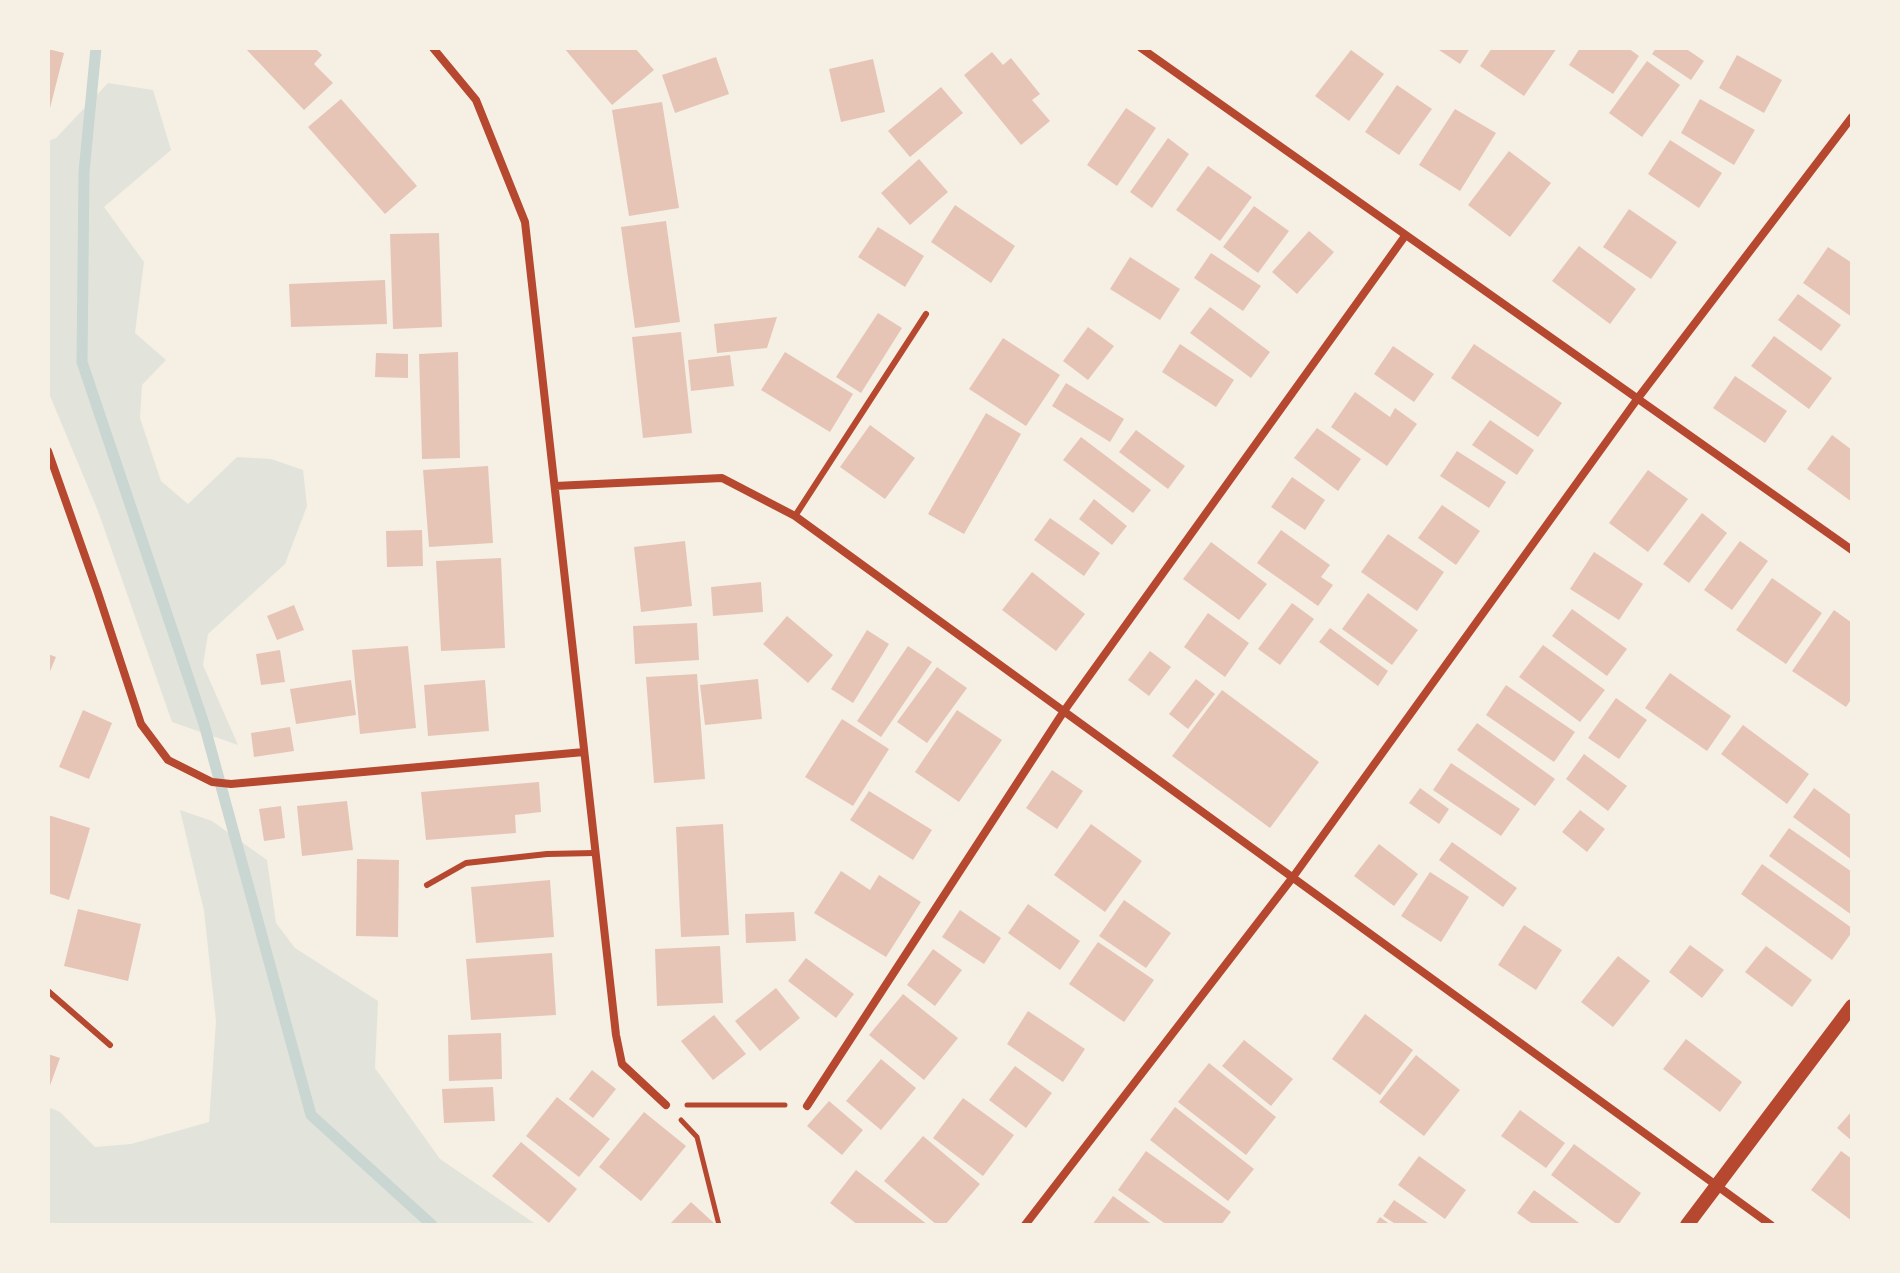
<!DOCTYPE html>
<html>
<head>
<meta charset="utf-8">
<style>
	body { margin:0 }
	#map { position:relative; width:1900px; height:1273px; overflow:hidden; background:#f6efe4; font-family:Cabin,sans-serif }
	canvas { display:block }
	.frame { position:absolute; inset:0; border:50px solid #f6efe4; pointer-events:none }
</style>
</head>
<body>
<div id="map">
<canvas width="1900" height="1273"></canvas>
<div class="frame"></div>
</div>
<script>
const ctx = document.querySelector('canvas').getContext('2d');
ctx.lineJoin = 'round';
function fill(path, color) {
  ctx.fillStyle = color;
  ctx.fill(path, 'evenodd');
}
function poly(rows) {
  const path = new Path2D();
  for (const r of rows) {
    path.moveTo(r[0], r[1]);
    for (let i = 2; i < r.length; i += 2) path.lineTo(r[i], r[i + 1]);
  }
  return path;
}
function trace(path, color, width, dash) {
  ctx.strokeStyle = color;
  ctx.lineWidth = width;
  ctx.lineCap = dash ? 'butt' : 'round';
  ctx.setLineDash(dash || []);
  ctx.stroke(path);
}
fill(poly([
	[108,83,153,90,171,150,104,207,144,262,135,333,166,360,142,385,140,418,161,481,188,504,237,457,271,459,303,470,307,506,285,564,208,634,203,665,238,745,172,722,98,511,48,391,48,141,56,138],
	[180,810,212,821,267,860,276,923,295,948,378,1001,375,1068,440,1159,537,1225,48,1224,48,1107,60,1112,95,1147,131,1144,209,1122,216,1021,204,911]
]), '#e2e4dc');
trace(poly([
	[96,48,84,172,82,362,204,724,311,1115,432,1225]
]), '#c9d6d2', 11);
fill(poly([
	[245,48,315,48,322,55,314,64,333,83,304,110],
	[564,48,635,48,654,70,612,105],
	[1436,48,1470,48,1460,64],
	[1492,48,1557,48,1524,96,1480,66],
	[1580,48,1628,48,1639,56,1613,94,1569,65],
	[1656,48,1685,48,1704,61,1691,80,1652,54],
	[48,49,64,53,49,112,48,112],
	[1351,50,1384,74,1349,121,1315,96],
	[992,52,1003,65,1011,58,1040,94,1032,100,1050,121,1021,145,964,75],
	[1737,55,1782,80,1764,113,1719,88],
	[716,57,729,94,675,113,662,75],
	[873,59,885,112,841,122,829,69],
	[1647,61,1680,85,1642,137,1609,113],
	[1397,85,1432,109,1399,155,1365,132],
	[941,87,963,113,910,157,888,131],
	[341,99,417,186,385,214,308,127],
	[1700,99,1755,130,1734,165,1681,133],
	[662,102,679,208,629,216,612,110],
	[1126,108,1156,128,1117,186,1087,165],
	[1455,109,1496,133,1460,191,1419,165],
	[1168,138,1189,154,1152,208,1130,192],
	[1670,140,1722,173,1699,208,1648,174],
	[1509,151,1551,183,1510,237,1468,205],
	[919,159,948,192,910,225,881,193],
	[1208,166,1252,197,1220,241,1176,210],
	[955,205,1015,246,991,283,931,242],
	[1254,206,1289,231,1258,273,1223,247],
	[1629,209,1677,242,1651,279,1603,247],
	[666,221,680,322,635,328,621,227],
	[878,227,924,256,905,287,858,257],
	[1309,231,1334,252,1297,294,1272,272],
	[439,233,442,327,393,329,390,234],
	[1579,246,1636,289,1610,324,1552,281],
	[1828,247,1852,263,1852,317,1803,283],
	[1211,253,1261,286,1243,311,1194,278],
	[1130,257,1180,289,1160,320,1110,289],
	[385,280,387,324,291,327,289,284],
	[1798,294,1841,325,1821,351,1778,320],
	[1210,307,1270,352,1251,378,1190,333],
	[878,313,902,328,861,393,836,377],
	[777,317,767,348,717,353,714,324],
	[1088,327,1114,346,1088,380,1063,361],
	[681,332,692,433,643,438,632,337],
	[1774,336,1832,378,1809,409,1751,366],
	[1003,338,1060,375,1026,426,969,389],
	[1180,344,1234,380,1216,407,1162,372],
	[1474,344,1562,403,1538,437,1451,378],
	[1393,346,1434,374,1414,402,1374,374],
	[458,352,460,458,422,459,419,354],
	[785,352,853,394,830,432,761,390],
	[376,353,408,354,408,378,375,377],
	[730,355,734,386,691,391,688,360],
	[1735,376,1787,411,1765,443,1713,408],
	[1066,383,1124,419,1110,442,1052,406],
	[1355,392,1390,417,1395,408,1417,424,1387,466,1331,427],
	[986,413,1021,434,964,534,928,514],
	[1490,420,1534,450,1517,475,1472,445],
	[870,425,915,458,885,499,840,467],
	[1317,428,1361,459,1338,491,1294,458],
	[1136,430,1185,466,1168,489,1119,452],
	[1832,435,1852,450,1852,502,1807,469],
	[1081,437,1151,490,1133,513,1063,460],
	[1457,451,1506,482,1489,508,1440,476],
	[488,466,493,543,429,547,423,470],
	[1648,470,1688,499,1648,552,1609,523],
	[1292,477,1325,500,1305,530,1271,507],
	[1094,499,1127,526,1112,545,1079,519],
	[1442,505,1480,531,1456,565,1418,538],
	[1702,513,1727,533,1689,583,1663,564],
	[1050,518,1100,553,1084,576,1034,540],
	[422,530,423,566,387,567,386,531],
	[1281,530,1330,565,1321,577,1333,585,1318,606,1257,563],
	[1388,534,1444,572,1417,611,1361,572],
	[685,541,692,606,641,612,634,547],
	[1740,541,1768,561,1732,610,1704,590],
	[1211,542,1267,584,1239,620,1183,579],
	[1594,552,1643,584,1619,620,1570,589],
	[501,558,505,648,441,651,436,561],
	[1032,572,1085,614,1056,651,1002,610],
	[1772,578,1822,613,1786,664,1736,630],
	[761,582,763,612,713,616,711,587],
	[1368,593,1418,630,1392,665,1342,629],
	[1292,603,1314,619,1280,665,1258,649],
	[294,605,304,630,277,640,267,616],
	[1572,609,1627,649,1607,676,1552,636],
	[1834,610,1852,623,1852,698,1846,707,1792,671],
	[1208,613,1249,643,1225,677,1184,647],
	[787,616,833,655,808,683,763,644],
	[697,623,699,660,635,664,633,626],
	[1330,628,1388,671,1378,686,1319,642],
	[867,630,889,644,853,703,831,689],
	[1543,645,1605,690,1580,722,1519,677],
	[408,646,416,728,360,734,352,650],
	[908,646,932,662,881,737,857,721],
	[280,650,285,682,261,685,256,654],
	[1150,651,1171,667,1149,696,1128,680],
	[48,654,56,657,48,676],
	[937,667,967,688,927,743,897,722],
	[1670,673,1731,716,1707,751,1645,708],
	[697,674,705,779,654,783,646,677],
	[758,679,762,719,705,725,700,685],
	[1196,679,1215,694,1188,729,1169,714],
	[351,680,356,715,296,724,290,689],
	[485,680,489,731,428,736,424,685],
	[1506,685,1575,732,1554,762,1486,715],
	[1222,690,1319,762,1270,828,1172,756],
	[1616,698,1647,720,1619,759,1588,738],
	[83,710,112,723,89,779,59,767],
	[957,710,1002,740,959,802,915,772],
	[842,719,889,749,853,806,805,777],
	[1477,723,1555,779,1535,806,1457,750],
	[1743,725,1809,774,1787,804,1721,754],
	[290,727,294,751,254,757,251,733],
	[1584,754,1627,786,1608,811,1566,779],
	[1451,763,1520,809,1501,836,1433,790],
	[1052,770,1083,791,1057,829,1026,808],
	[539,782,541,812,515,815,516,833,426,840,421,792],
	[1420,788,1449,809,1439,824,1409,803],
	[1814,788,1852,816,1852,860,1793,817],
	[869,791,932,830,913,860,850,820],
	[347,801,353,850,302,856,297,806],
	[281,806,285,838,264,841,259,809],
	[1580,810,1605,829,1587,852,1562,832],
	[48,815,90,828,69,900,48,893],
	[723,824,729,935,681,937,676,827],
	[1091,824,1142,861,1105,912,1054,875],
	[1789,828,1852,872,1852,915,1769,856],
	[1452,842,1517,888,1503,907,1439,860],
	[1379,844,1418,874,1394,906,1354,876],
	[357,859,399,860,398,937,356,936],
	[1762,864,1852,928,1852,932,1832,960,1741,894],
	[841,871,870,890,879,875,921,902,886,957,814,913],
	[1430,872,1469,897,1441,942,1401,916],
	[550,880,554,937,476,943,471,887],
	[1124,900,1171,933,1146,968,1099,936],
	[1028,904,1080,941,1060,970,1008,933],
	[78,909,141,924,128,981,64,966],
	[960,910,1001,938,984,964,942,937],
	[794,912,796,941,746,943,745,914],
	[1524,925,1562,950,1536,990,1498,965],
	[1098,942,1154,980,1124,1022,1069,984],
	[1690,945,1724,970,1702,998,1669,972],
	[720,946,723,1003,657,1006,655,949],
	[1766,946,1812,980,1792,1007,1745,972],
	[933,949,962,970,935,1006,907,985],
	[552,953,556,1015,471,1020,466,959],
	[1618,956,1650,981,1613,1027,1581,1002],
	[806,958,854,994,836,1018,788,981],
	[776,988,800,1018,760,1051,735,1021],
	[903,994,958,1038,924,1080,869,1035],
	[1028,1011,1085,1049,1063,1082,1007,1044],
	[1365,1014,1413,1050,1380,1095,1332,1059],
	[714,1015,746,1054,713,1080,681,1041],
	[501,1033,502,1079,449,1081,448,1035],
	[1686,1039,1742,1082,1720,1112,1663,1069],
	[1244,1040,1293,1079,1271,1106,1222,1066],
	[48,1054,60,1058,48,1091],
	[1416,1055,1460,1090,1424,1136,1379,1102],
	[881,1059,916,1088,881,1130,846,1101],
	[1209,1063,1276,1117,1246,1155,1178,1102],
	[1015,1066,1052,1093,1026,1128,989,1100],
	[592,1070,616,1089,593,1118,569,1099],
	[493,1087,495,1121,444,1123,442,1089],
	[557,1097,610,1139,579,1177,526,1136],
	[963,1098,1014,1135,983,1176,933,1138],
	[829,1101,863,1130,842,1155,807,1126],
	[1175,1107,1254,1169,1228,1201,1150,1140],
	[1520,1110,1565,1143,1546,1168,1501,1136],
	[1852,1111,1852,1141,1837,1128],
	[644,1112,686,1146,641,1201,599,1167],
	[923,1136,980,1184,945,1225,937,1225,884,1181],
	[521,1142,577,1189,549,1223,492,1176],
	[1574,1144,1641,1193,1618,1225,1551,1175],
	[1146,1151,1231,1212,1221,1225,1167,1225,1118,1190],
	[1841,1151,1852,1159,1852,1221,1811,1190],
	[1419,1156,1466,1190,1445,1219,1398,1185],
	[856,1170,928,1225,858,1225,830,1203],
	[1534,1190,1582,1225,1534,1225,1517,1213],
	[1113,1196,1153,1225,1092,1225],
	[1394,1200,1431,1225,1397,1225,1383,1216],
	[691,1202,716,1225,669,1225],
	[1380,1217,1391,1225,1375,1225]
]), '#e6c5b7');
trace(poly([
	[687,1105,785,1105],
	[681,1120,697,1137,719,1225]
]), '#b5482f', 5);
trace(poly([
	[795,516,926,314],
	[427,885,466,863,547,854,595,853],
	[48,991,110,1045]
]), '#b5482f', 6);
trace(poly([
	[433,48,476,100,525,222,616,1035,622,1064,666,1105],
	[1141,48,1852,550],
	[48,451,98,593,141,724,168,760,212,782,231,784,584,752],
	[555,486,722,478,795,516,1771,1225],
	[807,1106,1064,711,1405,236],
	[1025,1225,1293,877,1638,398,1852,117]
]), '#b5482f', 8);
trace(poly([
	[1687,1225,1852,1006]
]), '#b5482f', 14);
</script>
</body>
</html>
